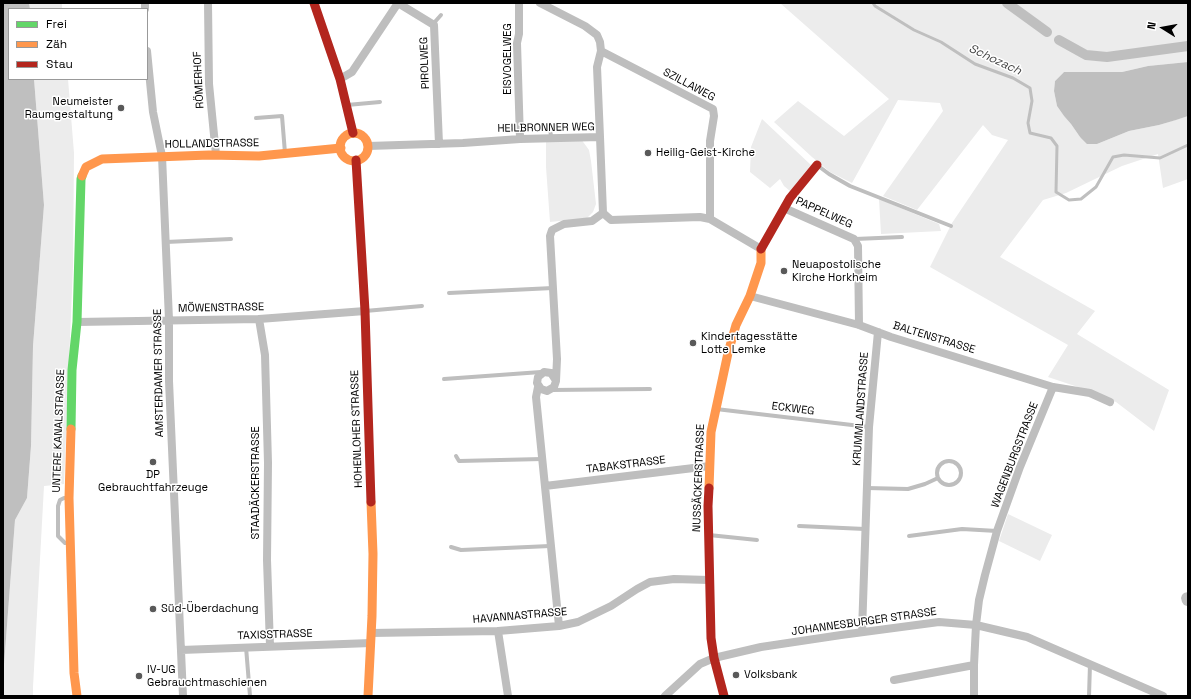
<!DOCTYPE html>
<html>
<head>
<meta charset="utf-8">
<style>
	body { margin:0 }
	#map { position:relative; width:1191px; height:699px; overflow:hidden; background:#fff; font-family:"Space Grotesk",sans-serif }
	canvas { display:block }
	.frame { position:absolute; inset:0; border:4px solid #000; pointer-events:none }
	.legend { position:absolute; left:8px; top:8px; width:140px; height:72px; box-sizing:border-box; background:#fff; border:1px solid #999; margin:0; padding:5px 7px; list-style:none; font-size:12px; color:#000 }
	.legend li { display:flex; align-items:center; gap:8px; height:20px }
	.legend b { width:20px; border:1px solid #999 }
	.north { position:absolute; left:1143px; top:8px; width:40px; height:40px; -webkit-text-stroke:3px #fff; paint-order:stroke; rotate:281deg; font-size:11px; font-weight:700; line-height:16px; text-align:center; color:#000 }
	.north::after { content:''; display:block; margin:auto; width:14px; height:18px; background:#000; clip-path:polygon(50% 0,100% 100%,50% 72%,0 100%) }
</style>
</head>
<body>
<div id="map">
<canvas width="1191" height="699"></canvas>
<div class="frame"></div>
<ul class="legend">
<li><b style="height:5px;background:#63d668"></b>Frei</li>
<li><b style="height:5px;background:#ff974d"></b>Zäh</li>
<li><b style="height:5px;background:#b3261e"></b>Stau</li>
</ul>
<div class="north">N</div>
</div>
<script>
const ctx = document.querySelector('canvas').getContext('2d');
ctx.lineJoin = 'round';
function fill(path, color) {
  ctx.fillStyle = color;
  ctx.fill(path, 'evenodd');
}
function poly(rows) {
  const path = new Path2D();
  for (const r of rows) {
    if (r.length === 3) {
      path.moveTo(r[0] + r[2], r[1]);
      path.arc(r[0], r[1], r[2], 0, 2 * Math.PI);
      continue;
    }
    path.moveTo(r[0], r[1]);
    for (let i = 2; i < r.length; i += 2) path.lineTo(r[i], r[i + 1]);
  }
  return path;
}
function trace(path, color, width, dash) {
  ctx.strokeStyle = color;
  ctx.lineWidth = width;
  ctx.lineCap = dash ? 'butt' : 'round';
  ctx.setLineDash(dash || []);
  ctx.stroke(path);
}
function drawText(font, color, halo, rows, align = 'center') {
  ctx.font = font + ' "Space Grotesk",sans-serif';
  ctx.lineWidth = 3;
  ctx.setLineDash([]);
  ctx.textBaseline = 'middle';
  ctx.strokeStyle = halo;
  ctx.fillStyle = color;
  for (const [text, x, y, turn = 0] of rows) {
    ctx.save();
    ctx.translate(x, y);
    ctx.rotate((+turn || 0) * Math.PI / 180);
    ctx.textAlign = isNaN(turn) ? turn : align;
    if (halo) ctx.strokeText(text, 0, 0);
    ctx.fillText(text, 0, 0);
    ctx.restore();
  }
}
fill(poly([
	[29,3,62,3,62,9,30,9],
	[780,3,1188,3,1188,62,1148,66,1122,72,1064,72,1055,81,1054,91,1057,106,1064,116,1071,124,1080,137,1097,144,1129,131,1159,125,1188,116,1188,179,1163,188,1158,154,1122,166,1066,193,1043,200,1000,257,1095,311,1077,334,1169,390,1154,431,1116,402,1087,390,1048,377,1068,345,930,267,952,223,1008,140,992,135,983,125,917,210,883,196,943,111,940,103,898,100,852,183,830,172,812,157,774,122,798,101,844,136,889,99],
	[34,79,68,79,74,153,73,266,64,484,44,486,33,687,33,696,3,696,3,678,15,520,27,498,31,446,33,346,44,205],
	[762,119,811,165,790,191,784,186,780,179,770,188,750,172,751,147],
	[581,139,589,150,591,161,596,204,593,212,587,218,550,222,546,167,546,142],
	[879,199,939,224,941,231,881,234],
	[1008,514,1052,535,1040,561,999,541]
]), '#ececec');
fill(poly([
	[3,3,29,3,30,9,9,9,9,79,34,79,44,205,33,346,31,446,27,498,15,520,3,678],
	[1188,62,1188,116,1176,120,1159,125,1129,131,1097,144,1087,144,1080,137,1071,124,1064,116,1057,106,1054,91,1055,81,1064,72,1122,72,1148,66],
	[1188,592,1188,606,1187,606,1184,605,1182,602,1181,598,1182,595,1184,593]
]), '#bfbfbf');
trace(poly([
	[873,3,875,6,914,30,941,42,975,64,1013,78,1030,88,1032,101,1028,123,1030,133,1051,138,1057,146,1056,192,1069,200,1081,199,1096,187,1113,157,1124,155,1160,158,1188,145]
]), '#bfbfbf', 3);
trace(poly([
	[1007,3,1047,32],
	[1059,40,1086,55,1107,57,1188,46]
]), '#bfbfbf', 10);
trace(poly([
	[433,24,441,15],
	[347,105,380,102],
	[256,118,282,116,285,153],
	[550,125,551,138],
	[817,165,829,174,850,186,951,226],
	[855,239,902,237],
	[166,242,231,239],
	[449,293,553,288],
	[365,311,422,306],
	[444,379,541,372],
	[551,390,650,389],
	[716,409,869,427],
	[456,456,459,461,542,459],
	[949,473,12],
	[867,488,908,489,925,484,938,478],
	[68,498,64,498,60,500,58,506,58,536,65,543,69,543],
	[799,526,865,529],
	[709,535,757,540],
	[909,536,962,529,997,531],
	[451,547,461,550,550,546],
	[246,647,250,696],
	[1089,696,1090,664]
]), '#bebebe', 4);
trace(poly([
	[145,3,145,9],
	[208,3,209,84,216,155],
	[398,3,434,25,439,144],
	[519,3,519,34,517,43,520,139],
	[540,3,585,26,597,35,600,42,601,51,597,67,600,137],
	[147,51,153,112,162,156,169,320,169,381,183,696],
	[601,51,713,109,714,116,710,141,710,219],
	[340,79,352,72,398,3],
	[368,146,463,143,520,139,600,137,603,213,611,220,700,217,710,219,761,249],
	[784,208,854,239,858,246,859,325],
	[750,296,859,325,891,337,1053,387,1090,393,1110,402],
	[259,319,265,355,268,463,267,560,270,646],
	[77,322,259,319,365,311],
	[555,379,551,373,544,372,538,377,537,383,541,389,547,391,554,387,556,381,557,359,550,236,552,230,564,224,592,221,603,213],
	[538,387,536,397,559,626],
	[545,486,710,466],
	[498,631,508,696],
	[862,632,869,427,878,332],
	[371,633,498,631,559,626,578,622,611,606,637,589,650,582,674,579,709,580],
	[181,650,371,643],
	[894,680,974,665],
	[665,696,700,664,714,658,761,647,841,635,939,622,976,625,1027,637,1163,696],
	[974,696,974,665,976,625,979,600,985,575,997,531,1020,467,1053,387]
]), '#bebebe', 8);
trace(poly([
	[71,429,72,370,77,322,81,179,82,176]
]), '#63d668', 9);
trace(poly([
	[354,147,14],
	[82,176,86,167,102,159,209,155,259,156,341,148],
	[71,429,69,498,74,673,77,696],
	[709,488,711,432,728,353,736,325,750,296,761,263,761,249],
	[368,696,372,616,373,554,371,502]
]), '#ff974d', 9);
trace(poly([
	[314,3,340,79,353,133],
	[356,160,365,311,371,502],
	[761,249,790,198,817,165],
	[709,488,708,506,711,638,714,658,724,696]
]), '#b3261e', 9);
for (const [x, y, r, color] of [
	[121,108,4,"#595959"],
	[648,153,4,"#595959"],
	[784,271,4,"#595959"],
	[693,343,4,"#595959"],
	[153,462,4,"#595959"],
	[153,609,4,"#595959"],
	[736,675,4,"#595959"],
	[139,676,4,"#595959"]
]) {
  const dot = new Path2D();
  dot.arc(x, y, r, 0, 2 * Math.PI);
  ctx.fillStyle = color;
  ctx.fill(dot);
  trace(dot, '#fff', 1.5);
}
drawText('11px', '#000', '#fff', [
	["EISVOGELWEG",508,59,-90],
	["PIROLWEG",425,63,-92],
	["RÖMERHOF",199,80,-93],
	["SZILLAWEG",689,85,28],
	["HEILBRONNER WEG",546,128,-1],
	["HOLLANDSTRASSE",212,144,-1],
	["PAPPELWEG",824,213,24],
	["MÖWENSTRASSE",221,308,-1],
	["BALTENSTRASSE",934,338,17],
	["AMSTERDAMER STRASSE",159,373,-91],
	["ECKWEG",793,409,7],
	["KRUMMLANDSTRASSE",861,409,-86],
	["HOHENLOHER STRASSE",357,429,-92],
	["UNTERE KANALSTRASSE",59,431,-88],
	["WAGENBURGSTRASSE",1015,455,-69],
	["TABAKSTRASSE",626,465,-7],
	["NUSSÄCKERSTRASSE",699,478,-88],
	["STAADÄCKERSTRASSE",256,483,-90],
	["HAVANNASTRASSE",520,616,-5],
	["JOHANNESBURGER STRASSE",864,622,-8],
	["TAXISSTRASSE",275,635,-2]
]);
drawText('11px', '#000', '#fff', [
	["Neumeister",113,102,"right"],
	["Raumgestaltung",113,115,"right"],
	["Heilig-Geist-Kirche",656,153],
	["Neuapostolische",792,265],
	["Kirche Horkheim",792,278],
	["Kindertagesstätte",701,337],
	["Lotte Lemke",701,350],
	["DP",153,475,"center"],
	["Gebrauchtfahrzeuge",153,488,"center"],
	["Süd-Überdachung",161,609],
	["IV-UG",147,670],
	["Gebrauchtmaschienen",147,683],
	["Volksbank",744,675]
], 'left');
drawText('italic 12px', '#444', '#fff', [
	["Schozach",995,60,25]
]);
</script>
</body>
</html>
